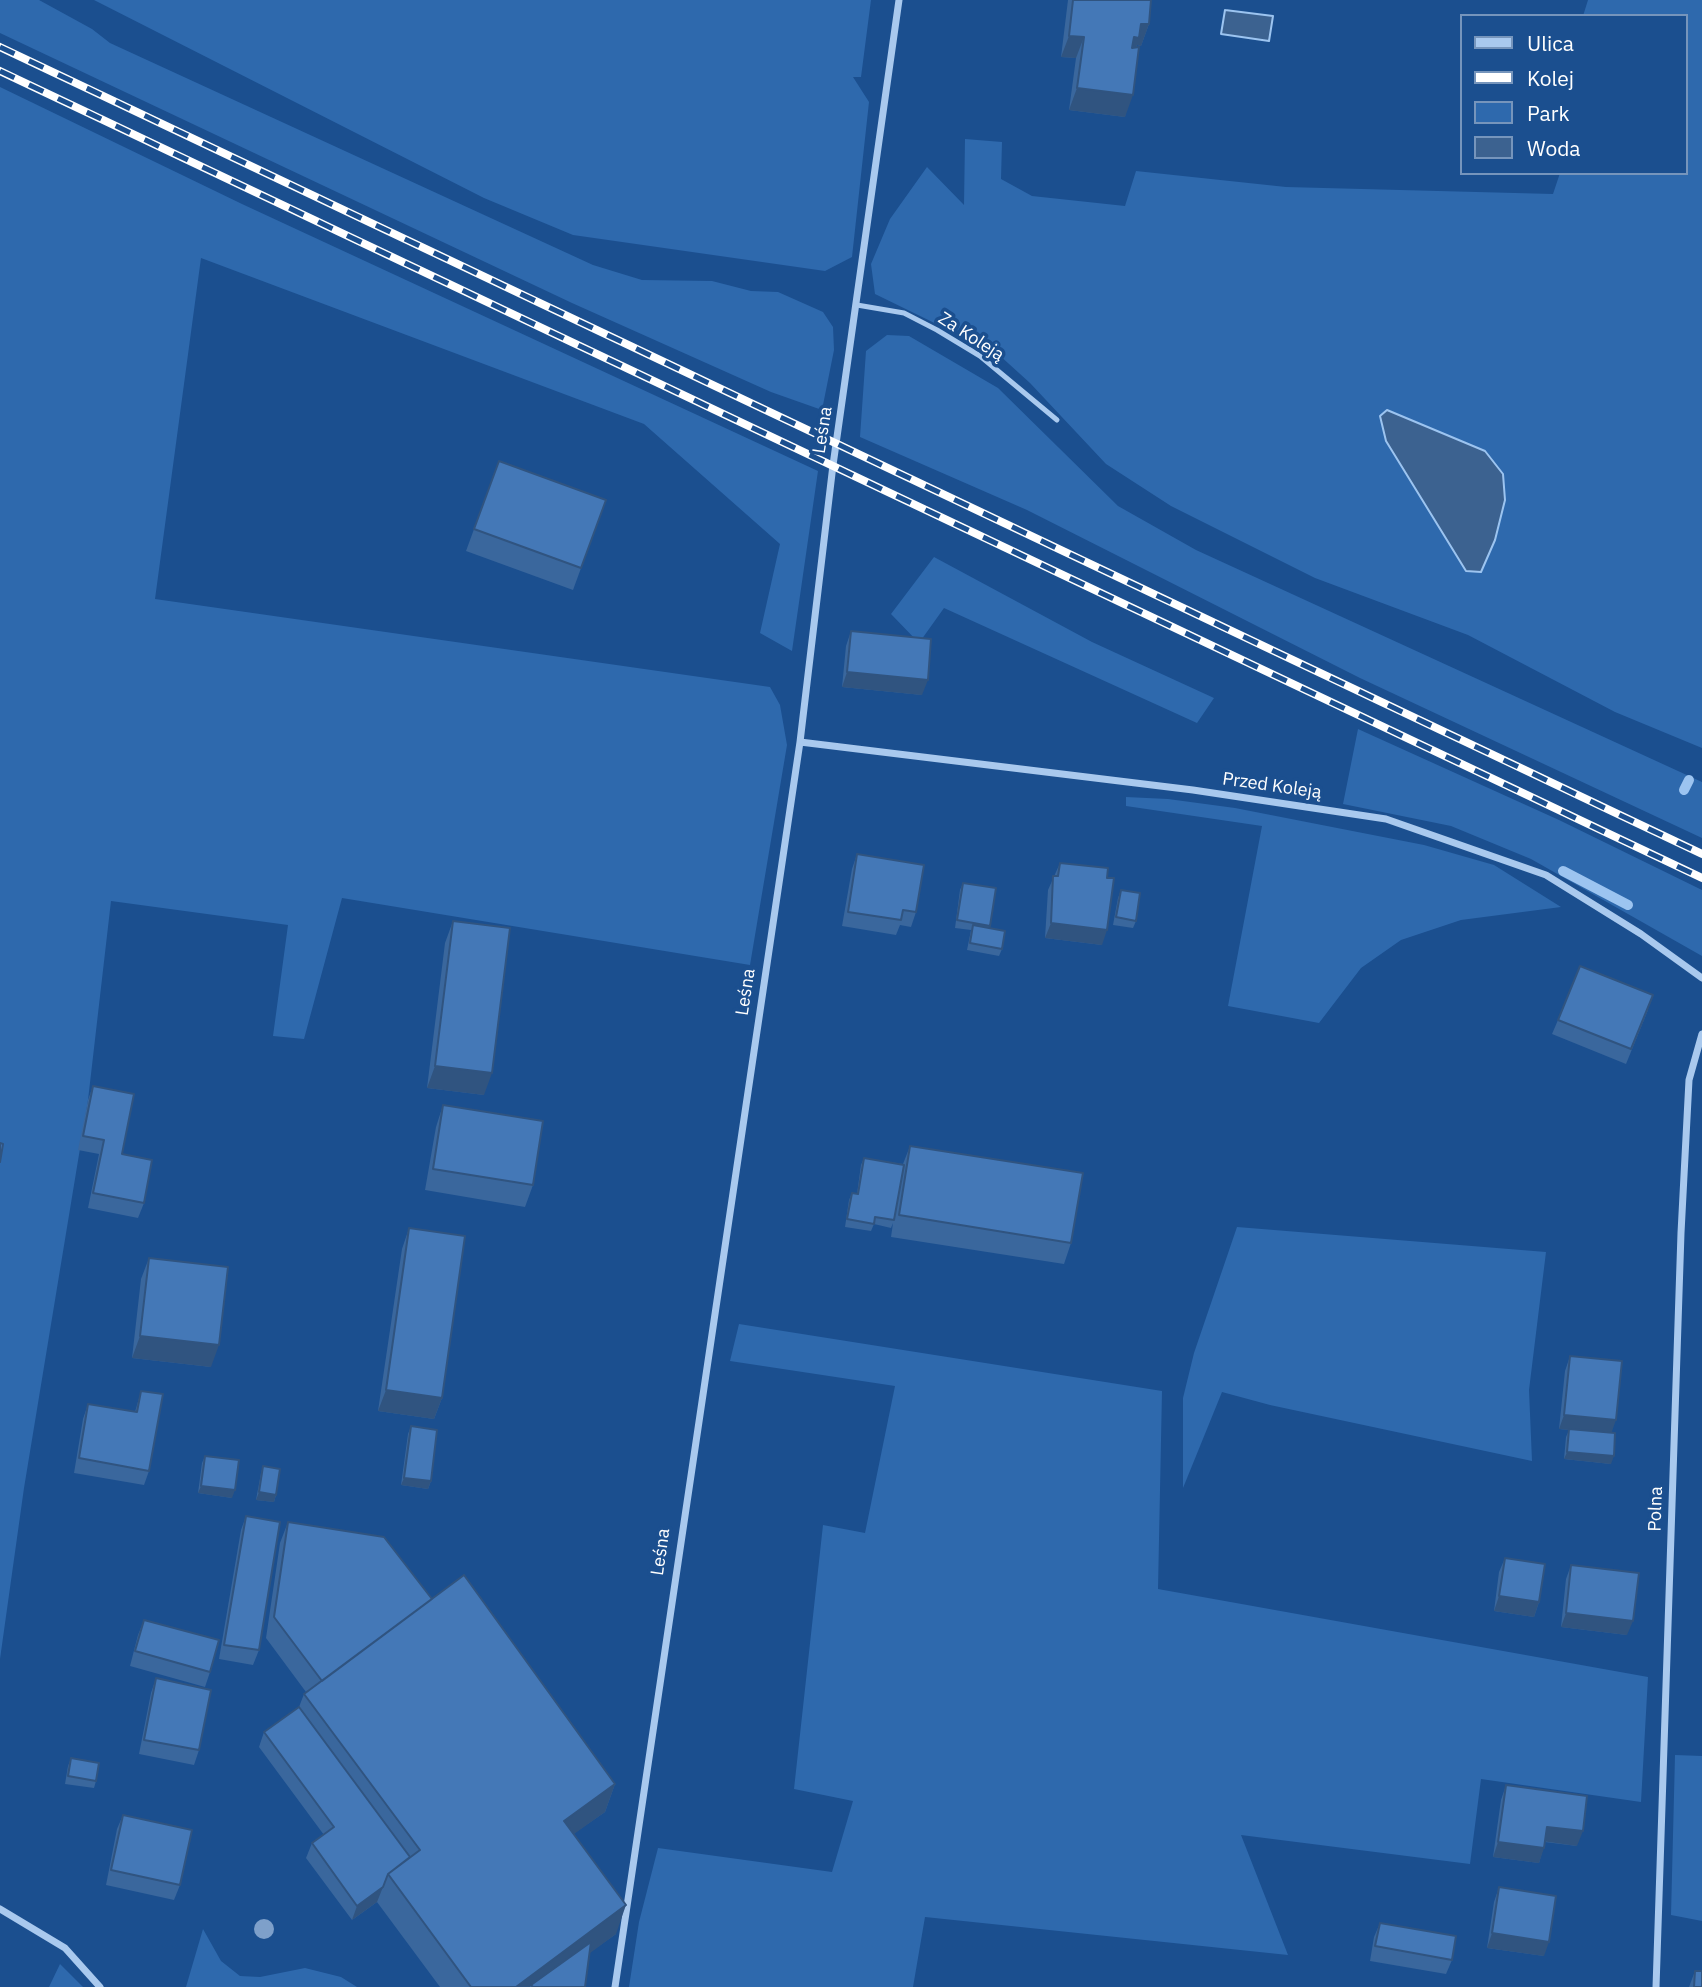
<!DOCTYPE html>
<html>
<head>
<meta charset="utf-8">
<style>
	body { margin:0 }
	#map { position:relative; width:1702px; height:1987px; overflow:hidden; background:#1b4f8f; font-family:"IBM Plex Sans",sans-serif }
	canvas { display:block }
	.legend { position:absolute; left:1460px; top:14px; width:228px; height:161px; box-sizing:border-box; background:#1b4f8f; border:2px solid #7695bc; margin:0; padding:9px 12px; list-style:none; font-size:21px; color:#fff }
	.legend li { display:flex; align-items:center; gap:14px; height:35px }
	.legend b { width:35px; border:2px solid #7695bc }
</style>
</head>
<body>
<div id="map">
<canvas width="1702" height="1987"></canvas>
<ul class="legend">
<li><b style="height:9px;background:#a9c9ee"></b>Ulica</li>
<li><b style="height:9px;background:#fff"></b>Kolej</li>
<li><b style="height:19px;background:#2e69ad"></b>Park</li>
<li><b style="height:19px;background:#3c6290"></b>Woda</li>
</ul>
</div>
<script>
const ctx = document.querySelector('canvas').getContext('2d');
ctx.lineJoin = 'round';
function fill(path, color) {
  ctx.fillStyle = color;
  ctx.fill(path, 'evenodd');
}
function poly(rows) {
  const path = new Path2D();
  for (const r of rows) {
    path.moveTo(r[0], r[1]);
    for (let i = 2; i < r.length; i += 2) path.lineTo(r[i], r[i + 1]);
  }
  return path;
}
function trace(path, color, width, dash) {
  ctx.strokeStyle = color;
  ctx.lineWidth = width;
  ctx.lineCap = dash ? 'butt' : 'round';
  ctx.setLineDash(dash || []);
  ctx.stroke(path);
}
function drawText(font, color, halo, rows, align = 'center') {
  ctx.font = font + ' "IBM Plex Sans",sans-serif';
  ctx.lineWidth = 7;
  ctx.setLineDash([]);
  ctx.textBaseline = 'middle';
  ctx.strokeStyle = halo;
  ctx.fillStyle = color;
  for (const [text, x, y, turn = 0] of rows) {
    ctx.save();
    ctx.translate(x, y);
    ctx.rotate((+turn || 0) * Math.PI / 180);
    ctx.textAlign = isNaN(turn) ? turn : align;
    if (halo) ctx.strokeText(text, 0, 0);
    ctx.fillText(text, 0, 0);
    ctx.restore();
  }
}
fill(poly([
	[0,0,39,0,92,29,110,43,593,265,642,280,712,281,751,291,778,292,823,312,833,327,834,350,822,410,771,392,572,303,0,33],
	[94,0,871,0,861,77,853,77,869,102,852,257,825,271,573,235,484,198],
	[1588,0,1702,0,1702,748,1615,712,1468,635,1315,578,1171,506,1106,464,1030,383,998,354,875,294,871,264,890,219,927,167,964,205,965,139,1002,142,1001,179,1032,196,1125,206,1136,171,1286,187,1553,194,1560,173,1686,173,1686,16,1583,16],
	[0,87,242,204,818,471,792,651,760,633,780,544,644,424,201,258,155,599,770,687,780,705,787,745,750,965,342,898,304,1039,273,1036,288,925,111,901,88,1100,24,1488,0,1659],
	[887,335,909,336,998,388,1118,506,1196,550,1702,782,1702,838,1360,678,1027,510,860,437,866,351],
	[934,557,1092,642,1214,698,1197,723,944,608,919,643,891,614],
	[1358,729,1559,820,1702,890,1702,956,1531,859,1451,826,1343,804],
	[1126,797,1168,799,1235,808,1424,845,1494,865,1561,907,1461,920,1401,940,1361,968,1319,1023,1228,1006,1262,826,1126,806],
	[1237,1227,1546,1252,1529,1390,1532,1461,1270,1405,1222,1392,1183,1488,1183,1398,1194,1353],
	[739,1324,1162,1391,1158,1589,1648,1677,1641,1802,1481,1779,1470,1864,1241,1835,1288,1955,925,1917,913,1987,629,1987,639,1922,658,1848,832,1872,853,1801,794,1789,823,1525,865,1533,895,1386,730,1361],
	[1675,1755,1702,1756,1702,1921,1671,1915],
	[203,1929,221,1961,240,1976,260,1977,305,1968,341,1977,357,1987,186,1987],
	[60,1964,83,1987,49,1987]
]), '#2e69ad');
const water = poly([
	[1225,10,1273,16,1269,41,1221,34,1225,10],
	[1387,410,1485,451,1503,474,1505,500,1495,540,1481,572,1466,571,1386,441,1380,416,1387,410]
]);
fill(water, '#3c6290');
trace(water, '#9cc4f0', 2);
trace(poly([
	[1684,790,1689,780],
	[1563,871,1628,905]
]), '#9cc4f0', 10);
trace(poly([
	[857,305,904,313,937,330,980,356,1057,420]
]), '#a9c9ee', 5);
trace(poly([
	[800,742,1193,790,1386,819,1546,875,1641,934,1702,978],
	[0,1909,65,1948,100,1987],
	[615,1987,800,742,833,465,899,0],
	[1656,1987,1681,1233,1689,1080,1702,1034]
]), '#a9c9ee', 7);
const rail = poly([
	[0,47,1702,854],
	[0,71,1702,878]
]);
trace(rail, '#fff', 8);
trace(rail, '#1b4f8f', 5, [16]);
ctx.fillStyle = '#7ea0ca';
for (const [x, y] of [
	[264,1929]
]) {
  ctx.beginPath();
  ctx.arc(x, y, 10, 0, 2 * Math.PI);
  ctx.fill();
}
fill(poly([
	[1068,0,1151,0,1149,24,1141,46,1137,45,1136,48,1125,117,1069,110,1076,58,1061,57],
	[499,461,606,500,573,590,466,551],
	[851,631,922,695,842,687,846,646],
	[857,854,916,912,911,927,900,925,896,935,842,926,852,869],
	[1060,863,1102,945,1045,938,1048,890],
	[963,883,990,926,989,928,1002,949,999,956,967,950,971,930,955,928,960,890],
	[1121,890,1136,921,1133,928,1113,925,1118,898],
	[453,921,484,1095,427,1088,445,943],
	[1648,1010,1626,1064,1552,1034,1558,1020],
	[93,1086,144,1203,138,1218,88,1208,99,1154,78,1150,88,1100],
	[443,1105,533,1185,525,1207,425,1190,436,1127],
	[910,1146,1071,1243,1064,1264,891,1237,893,1223,891,1228,874,1224,871,1231,845,1227,849,1200,852,1193,857,1194,861,1165,864,1158,903,1164],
	[409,1228,442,1398,434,1419,378,1411,402,1249],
	[149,1258,211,1367,132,1358,141,1279],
	[1570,1356,1611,1433,1611,1464,1564,1459,1566,1437,1569,1430,1559,1429,1565,1371],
	[141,1391,149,1471,144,1485,74,1473,83,1419,88,1404,135,1412],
	[411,1426,431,1481,428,1489,401,1485,408,1434],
	[205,1456,232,1498,198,1493,202,1463],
	[263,1466,276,1495,274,1502,256,1500,261,1473],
	[246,1516,259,1650,253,1665,219,1659,241,1530],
	[288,1522,432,1599,615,1784,605,1812,573,1834,616,1934,589,1953,585,1987,440,1987,377,1902,352,1920,306,1858,312,1843,324,1835,259,1747,264,1732,299,1707,304,1694,306,1692,266,1638,280,1543],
	[1505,1558,1539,1602,1534,1617,1494,1611,1499,1572],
	[1571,1565,1627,1635,1561,1627,1566,1579],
	[144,1620,210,1672,205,1687,130,1666,138,1635],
	[156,1678,199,1750,194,1765,139,1754,151,1693],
	[71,1758,96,1781,94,1788,65,1784,68,1766],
	[1506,1785,1577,1846,1545,1842,1539,1863,1493,1857,1501,1800],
	[123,1815,180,1885,174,1900,106,1885,117,1829],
	[1499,1887,1544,1956,1487,1948,1494,1902],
	[1380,1923,1452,1960,1446,1974,1370,1961,1374,1937],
	[1695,1971,1702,1987,1689,1987]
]), '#3a679d');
fill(poly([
	[1141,24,1149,24,1141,46,1137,45,1131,60,1134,37],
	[1069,36,1084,37,1076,58,1061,57],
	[1077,88,1133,95,1125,117,1069,110],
	[847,672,928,680,922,695,842,687],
	[1051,923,1107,930,1102,945,1045,938],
	[435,1066,492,1073,484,1095,427,1088],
	[140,1336,219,1345,211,1367,132,1358],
	[386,1390,442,1398,434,1419,378,1411],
	[1564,1415,1616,1420,1611,1434,1559,1429],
	[1567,1452,1614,1456,1611,1464,1564,1459],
	[404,1478,431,1481,428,1489,401,1485],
	[201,1486,235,1490,232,1498,198,1493],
	[259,1492,276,1495,274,1502,256,1500],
	[1499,1596,1539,1602,1534,1617,1494,1611],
	[1566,1613,1633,1621,1627,1635,1561,1627],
	[615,1784,605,1812,553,1849,564,1821],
	[1547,1827,1583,1831,1577,1846,1542,1841],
	[1498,1842,1544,1848,1539,1863,1493,1857],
	[383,1887,377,1902,352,1920,357,1906],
	[626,1905,616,1934,544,1987,531,1985,530,1987,516,1987],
	[1492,1933,1549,1942,1544,1956,1487,1948]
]), '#305480');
const building = poly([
	[1073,0,1151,0,1149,24,1141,24,1139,38,1134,37,1132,48,1139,47,1133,95,1077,88,1084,37,1069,36,1073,0],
	[499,461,606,500,581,568,474,529,499,461],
	[851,631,931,639,928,680,847,672,851,631],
	[857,854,924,865,916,912,903,910,901,920,848,912,857,854],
	[1060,863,1108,868,1107,878,1114,878,1107,930,1051,923,1053,876,1058,876,1060,863],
	[963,883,996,888,990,926,957,920,963,883],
	[1121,890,1140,893,1136,921,1116,917,1121,890],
	[453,921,510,928,492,1073,435,1066,453,921],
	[973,925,1005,931,1002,949,970,943,973,925],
	[1580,966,1653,995,1631,1049,1558,1020,1580,966],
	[93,1086,134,1094,122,1154,152,1160,144,1203,93,1193,104,1140,83,1136,93,1086],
	[443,1105,543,1121,533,1185,433,1169,443,1105],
	[0,1143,3,1144,0,1162,0,1143],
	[910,1146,1083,1173,1071,1243,899,1215,910,1146],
	[864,1158,904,1165,894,1220,875,1217,874,1224,847,1219,852,1193,858,1194,864,1158],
	[409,1228,465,1236,442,1398,386,1390,409,1228],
	[149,1258,228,1267,219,1345,140,1336,149,1258],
	[1570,1356,1622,1361,1616,1420,1564,1415,1570,1356],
	[141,1391,163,1394,149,1471,79,1458,88,1404,137,1412,141,1391],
	[411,1426,437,1430,431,1481,404,1478,411,1426],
	[1569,1429,1615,1433,1614,1456,1567,1452,1569,1429],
	[205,1456,239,1460,235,1490,201,1486,205,1456],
	[263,1466,280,1469,276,1495,259,1492,263,1466],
	[246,1516,280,1522,259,1650,224,1645,246,1516],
	[288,1522,384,1537,432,1599,322,1681,274,1617,288,1522],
	[1505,1558,1545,1564,1539,1602,1499,1596,1505,1558],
	[1571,1565,1639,1573,1633,1621,1566,1613,1571,1565],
	[464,1575,615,1784,564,1821,626,1905,516,1987,471,1987,388,1874,420,1850,304,1694,464,1575],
	[144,1620,219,1640,210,1672,135,1651,144,1620],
	[156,1678,211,1690,199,1750,144,1740,156,1678],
	[299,1707,410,1857,388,1874,383,1887,357,1906,312,1843,334,1827,264,1732,299,1707],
	[71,1758,99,1763,96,1781,68,1776,71,1758],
	[1506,1785,1587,1796,1583,1831,1547,1827,1544,1848,1498,1842,1506,1785],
	[123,1815,192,1830,180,1885,111,1870,123,1815],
	[1499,1887,1556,1896,1549,1942,1492,1933,1499,1887],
	[1380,1923,1456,1936,1452,1960,1375,1946,1380,1923],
	[591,1942,585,1987,533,1987,531,1985,591,1942],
	[1695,1971,1702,1971,1702,1987,1694,1987,1695,1971]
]);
fill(building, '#4478b7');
trace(building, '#305480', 2);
drawText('18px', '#fff', '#1b4f8f', [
	["Za Koleją",971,337,33],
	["Leśna",823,430,-81],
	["Przed Koleją",1272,786,8],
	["Leśna",746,992,-81],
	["Polna",1656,1509,-88],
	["Leśna",661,1552,-82]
]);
</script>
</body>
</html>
